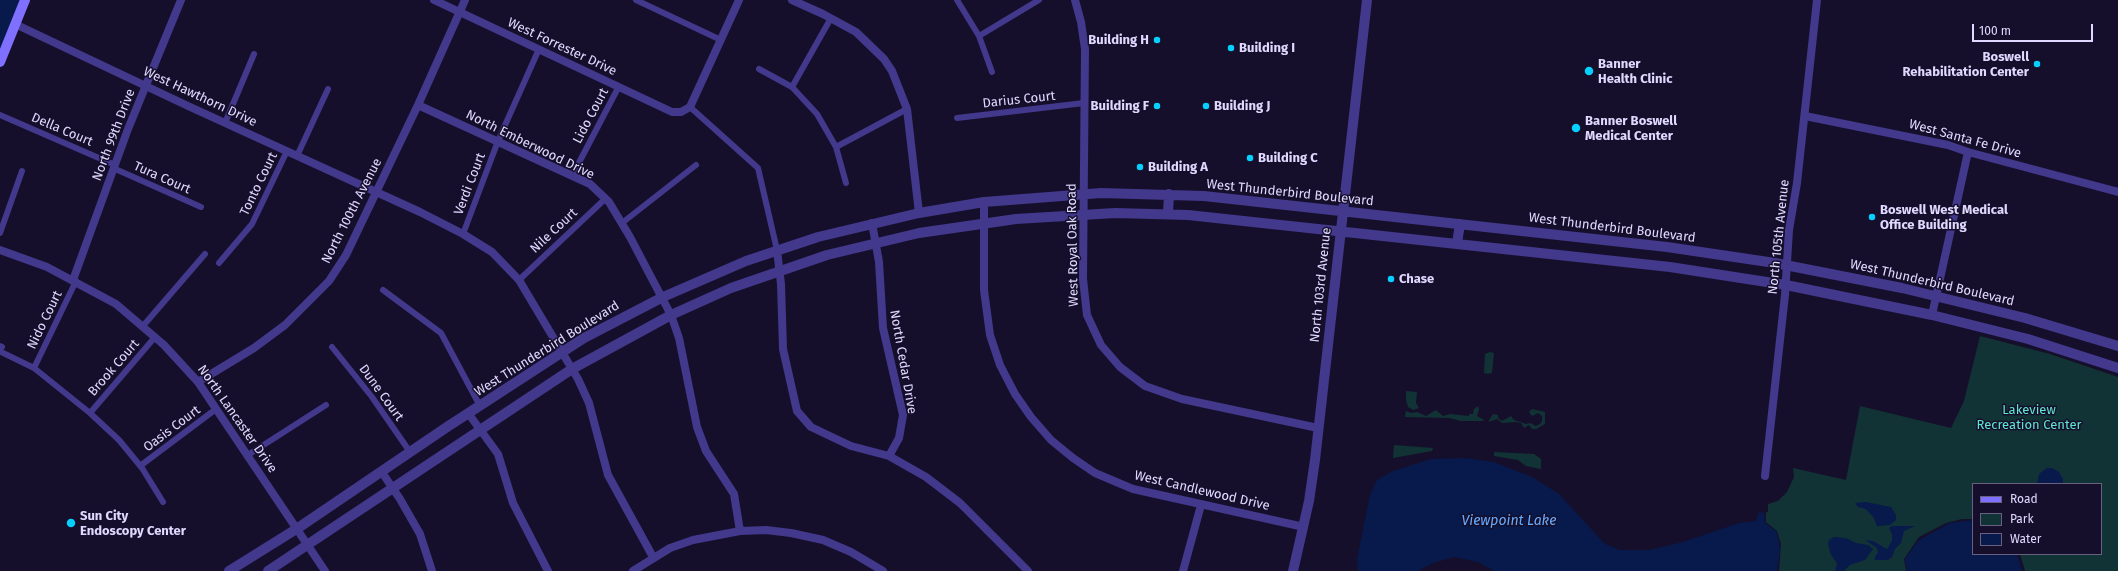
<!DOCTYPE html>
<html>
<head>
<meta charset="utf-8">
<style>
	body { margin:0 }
	#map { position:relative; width:2118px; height:571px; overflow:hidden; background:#160f2b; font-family:"Fira Sans",sans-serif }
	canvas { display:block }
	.legend { position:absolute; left:1972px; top:483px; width:130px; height:72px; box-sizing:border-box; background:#160f2b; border:1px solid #676080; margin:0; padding:5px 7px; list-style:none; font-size:12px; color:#e0d9ff }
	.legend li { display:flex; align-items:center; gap:8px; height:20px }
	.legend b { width:20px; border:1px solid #676080 }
	.scale { position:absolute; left:1972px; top:24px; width:121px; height:18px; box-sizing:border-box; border:2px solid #e0d9ff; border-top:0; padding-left:5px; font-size:12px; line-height:14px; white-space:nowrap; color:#e0d9ff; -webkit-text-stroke:3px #160f2b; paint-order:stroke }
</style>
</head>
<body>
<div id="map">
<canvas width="2118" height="571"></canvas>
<ul class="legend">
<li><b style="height:5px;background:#8070ff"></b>Road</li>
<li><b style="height:11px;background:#123335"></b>Park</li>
<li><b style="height:11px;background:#071a4b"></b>Water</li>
</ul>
<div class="scale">100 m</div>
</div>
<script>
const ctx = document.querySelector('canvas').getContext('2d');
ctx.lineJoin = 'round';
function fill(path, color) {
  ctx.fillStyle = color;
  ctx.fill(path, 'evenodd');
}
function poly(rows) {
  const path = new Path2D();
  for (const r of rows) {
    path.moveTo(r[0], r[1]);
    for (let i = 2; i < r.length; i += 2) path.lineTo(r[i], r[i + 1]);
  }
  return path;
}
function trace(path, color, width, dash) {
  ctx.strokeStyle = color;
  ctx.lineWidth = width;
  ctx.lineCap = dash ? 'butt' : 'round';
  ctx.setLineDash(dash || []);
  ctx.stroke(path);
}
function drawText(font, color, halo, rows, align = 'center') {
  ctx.font = font + ' "Fira Sans",sans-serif';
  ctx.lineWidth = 3;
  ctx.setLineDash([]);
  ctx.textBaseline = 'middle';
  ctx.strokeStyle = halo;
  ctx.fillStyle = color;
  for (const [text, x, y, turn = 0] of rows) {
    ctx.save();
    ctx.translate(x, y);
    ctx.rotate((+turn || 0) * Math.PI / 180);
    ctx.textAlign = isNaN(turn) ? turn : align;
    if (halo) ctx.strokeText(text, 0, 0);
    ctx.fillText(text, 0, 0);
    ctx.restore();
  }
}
fill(poly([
	[1980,336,2050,354,2118,377,2118,571,2025,571,2020,554,2101,554,2101,484,1973,484,1973,519,1962,519,1946,523,1919,537,1904,559,1906,571,1779,571,1781,544,1777,531,1766,522,1766,512,1768,512,1768,504,1778,501,1787,492,1794,477,1793,468,1846,480,1860,406,1951,428,1964,401],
	[1490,352,1494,353,1492,373,1488,374,1484,373,1485,354],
	[1406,391,1417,392,1416,403,1419,408,1413,410,1408,407,1406,400],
	[1478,406,1479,409,1477,416,1484,420,1483,421,1461,421,1449,418,1405,417,1406,411,1411,413,1417,412,1426,416,1436,410,1443,416,1450,414,1469,416,1469,414,1473,414,1474,409],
	[1532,409,1545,412,1545,424,1536,429,1532,429,1529,425,1524,428,1521,423,1516,422,1502,423,1497,419,1488,422,1493,414,1498,415,1498,418,1502,421,1511,416,1514,420,1526,424,1530,423,1536,426,1540,424,1542,421,1542,416,1538,413,1532,416,1529,412],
	[1394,445,1433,448,1432,451,1393,458],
	[1494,452,1534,454,1541,459,1541,469,1526,466,1518,460,1494,456]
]), '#123335');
fill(poly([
	[0,0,20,0,0,50],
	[1465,458,1494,462,1532,477,1559,494,1605,544,1620,550,1649,550,1683,542,1739,523,1756,521,1759,512,1764,513,1765,523,1776,531,1778,537,1780,551,1777,571,1494,571,1478,562,1454,557,1433,563,1418,571,1358,571,1357,559,1370,495,1377,480,1393,471,1431,459],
	[2047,468,2052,468,2059,472,2063,479,2063,484,2037,484,2039,474],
	[1866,502,1891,507,1896,515,1896,520,1890,525,1877,526,1874,518,1866,509,1858,507,1855,503],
	[1973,520,1973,554,2017,554,2022,571,1907,571,1905,559,1919,540,1950,523],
	[1892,526,1915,526,1904,531,1901,543,1895,549,1892,557,1888,560,1876,560,1874,559,1878,552,1877,548,1865,540,1873,541,1887,549,1892,541,1892,534,1889,528],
	[1834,537,1846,538,1856,543,1868,545,1873,549,1865,560,1850,565,1844,571,1835,571,1837,563,1831,555,1828,544,1829,540]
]), '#071a4b');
trace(poly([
	[636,0,721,40],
	[957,0,979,36,992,72],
	[979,36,1039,0],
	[759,69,792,87,817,114,836,147,846,183],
	[792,87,831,18],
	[690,107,758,168,777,250],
	[0,115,115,165],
	[957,118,1084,103],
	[225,123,254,54],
	[836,147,907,109],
	[297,156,328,89],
	[113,168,201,207],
	[572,176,618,88],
	[622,223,696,165],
	[0,233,22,171],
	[463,234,498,141,539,49],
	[219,263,252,224,287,151],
	[519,280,605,199],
	[383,290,441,333,480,406],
	[143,326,205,254],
	[0,346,2,347],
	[332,347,372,397,410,452],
	[1,352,34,368,90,413,119,440,142,468,163,502],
	[34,368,76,281],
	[90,413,155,337],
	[248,455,326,405],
	[140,466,216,409]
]), '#42388c', 6);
trace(poly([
	[434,0,672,112,681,112,690,107,739,0],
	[792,0,823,14,856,32,884,59,892,71,907,109,919,213],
	[1075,0,1081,22,1085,49,1083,279,1087,315,1101,345,1120,367,1145,386,1182,399,1318,428],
	[15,24,188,106,420,212,463,234,492,252,519,280,578,379,589,403,608,475,653,557],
	[418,105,590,184,609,202,630,237,671,315,679,338,697,427,706,451,734,494,740,531],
	[1805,116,1948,145,1968,152,2118,192],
	[984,202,984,290,990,335,1000,365,1015,394,1031,417,1051,440,1073,458,1095,473,1133,489,1304,527],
	[872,223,879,262,883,328,903,415,899,438,889,456],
	[0,250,47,267,116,304,164,345,198,382,325,571],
	[777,250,781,284,783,349,797,411,811,427,851,446,889,456,926,477,960,503,1028,571],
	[73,280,128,129,181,0],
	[1932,315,1968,152],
	[198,382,254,348,285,325,329,281,346,255,418,105,465,0],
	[468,413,498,454,513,503,548,571],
	[381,471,400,499,420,534,432,571],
	[1765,476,1785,295,1789,230,1797,183,1817,0],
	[633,571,670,548,693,540,740,531,766,530,791,533,823,540,851,552,883,571],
	[1183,571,1201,505]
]), '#42388c', 8);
trace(poly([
	[1168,214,1169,194],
	[1457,243,1460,224],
	[229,571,298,528,447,427,584,338,663,297,746,261,818,237,919,213,984,202,1101,193,1204,196,1667,247,1775,263,1902,288,2025,318,2118,346],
	[268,571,572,369,671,315,731,288,827,255,919,233,1016,219,1115,213,1188,215,1670,267,1786,285,1932,315,2028,339,2118,368],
	[1293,571,1309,501,1315,460,1367,0]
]), '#42388c', 10);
trace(poly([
	[0,62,25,0]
]), '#8070ff', 10);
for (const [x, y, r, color] of [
	[1157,40,4,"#05d0ff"],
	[1231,48,4,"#05d0ff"],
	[2037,64,4,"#05d0ff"],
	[1589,71,5,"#05d0ff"],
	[1157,106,4,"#05d0ff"],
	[1206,106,4,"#05d0ff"],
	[1576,128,5,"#05d0ff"],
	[1250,158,4,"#05d0ff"],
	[1140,167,4,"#05d0ff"],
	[1872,217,4,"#05d0ff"],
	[1391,279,4,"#05d0ff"],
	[71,523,5,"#05d0ff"]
]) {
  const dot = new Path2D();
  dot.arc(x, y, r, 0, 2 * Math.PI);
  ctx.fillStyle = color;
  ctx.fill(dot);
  trace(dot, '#160f2b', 1.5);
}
drawText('bold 13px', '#e0d9ff', '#160f2b', [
	["Building H",1149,40,"right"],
	["Building I",1239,48],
	["Boswell",2029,57,"right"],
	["Rehabilitation Center",2029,72,"right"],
	["Banner",1598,64],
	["Health Clinic",1598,79],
	["Building F",1149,106,"right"],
	["Building J",1214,106],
	["Banner Boswell",1585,121],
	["Medical Center",1585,136],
	["Building C",1258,158],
	["Building A",1148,167],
	["Boswell West Medical",1880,210],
	["Office Building",1880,225],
	["Chase",1399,279],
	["Sun City",80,516],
	["Endoscopy Center",80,531]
], 'left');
drawText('13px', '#e0d9ff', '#160f2b', [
	["West Forrester Drive",562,47,25],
	["West Hawthorn Drive",200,97,25],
	["Darius Court",1019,100,-6],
	["Lido Court",591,116,-62],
	["Della Court",62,130,23],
	["North 99th Drive",114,135,-69],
	["West Santa Fe Drive",1965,139,15],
	["North Emberwood Drive",530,145,26],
	["Tura Court",162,178,24],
	["Tonto Court",259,184,-64],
	["Verdi Court",470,184,-69],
	["West Thunderbird Boulevard",1290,193,6],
	["North 100th Avenue",352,211,-63],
	["West Thunderbird Boulevard",1612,228,7],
	["Nile Court",554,231,-43],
	["North 105th Avenue",1779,237,-84],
	["West Royal Oak Road",1073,245,-91],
	["West Thunderbird Boulevard",1932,283,13],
	["North 103rd Avenue",1321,285,-84],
	["Nido Court",45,320,-64],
	["West Thunderbird Boulevard",547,349,-32],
	["North Cedar Drive",903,362,80],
	["Brook Court",114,368,-49],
	["Dune Court",381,393,54],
	["North Lancaster Drive",237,419,55],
	["Oasis Court",172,429,-37],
	["West Candlewood Drive",1202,491,13]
]);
drawText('13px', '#5de7d0', '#160f2b', [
	["Lakeview",2029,410],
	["Recreation Center",2029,425]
]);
drawText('italic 14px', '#67abff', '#160f2b', [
	["Viewpoint Lake",1509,521]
]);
</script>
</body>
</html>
